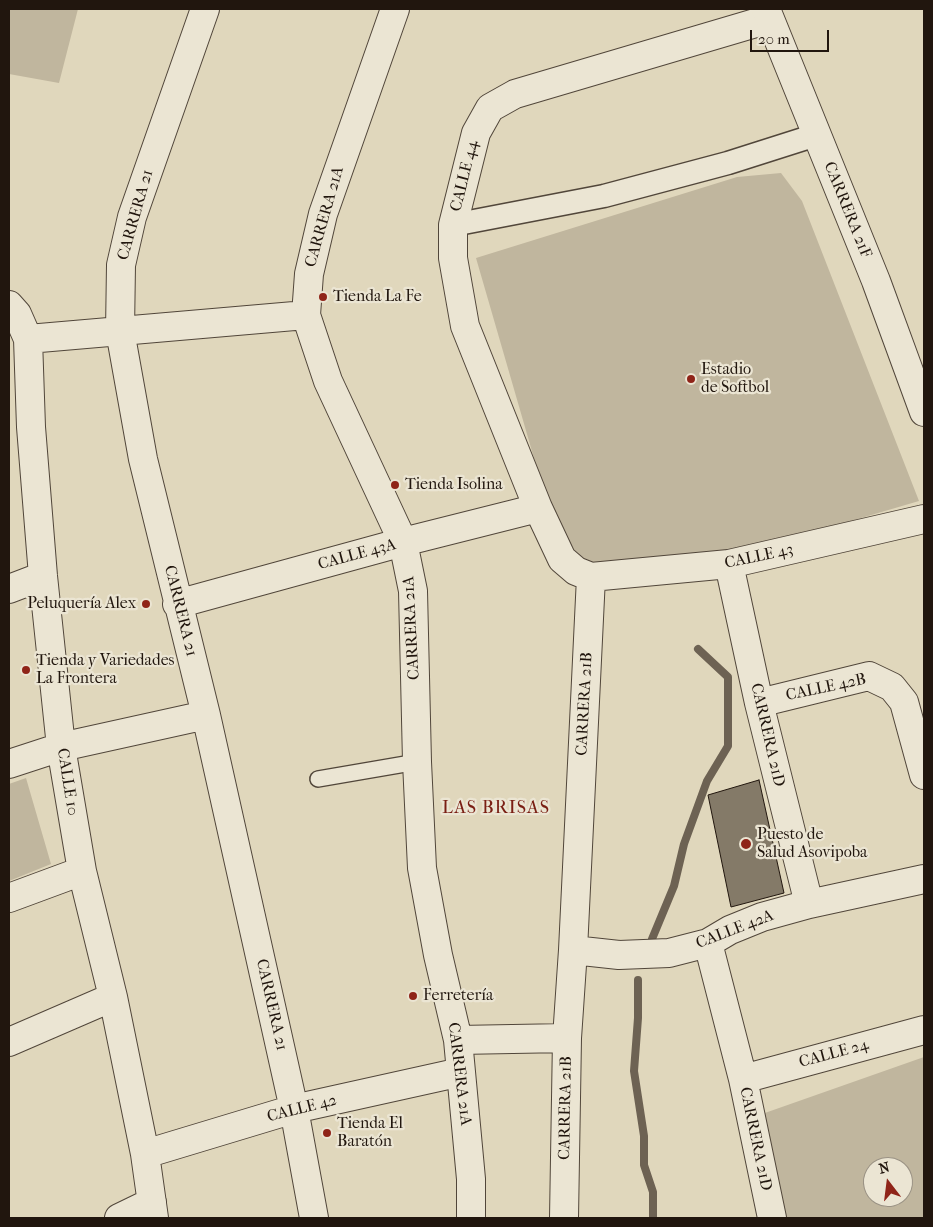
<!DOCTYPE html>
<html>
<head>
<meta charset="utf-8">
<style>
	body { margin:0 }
	#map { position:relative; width:933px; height:1227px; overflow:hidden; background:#e0d7bc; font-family:"IM FELL French Canon",serif }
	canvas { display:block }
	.frame { position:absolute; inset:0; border:10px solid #21160e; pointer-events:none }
	.north { position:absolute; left:863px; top:1157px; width:50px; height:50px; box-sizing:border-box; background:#ebe5d3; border:1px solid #9a9284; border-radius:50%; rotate:345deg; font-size:14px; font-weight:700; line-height:20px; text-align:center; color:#21160e }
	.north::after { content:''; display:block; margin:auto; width:18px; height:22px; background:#8f2418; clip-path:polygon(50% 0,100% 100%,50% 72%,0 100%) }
	.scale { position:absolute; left:750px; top:30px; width:79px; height:22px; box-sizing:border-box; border:2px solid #21160e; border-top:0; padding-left:6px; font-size:15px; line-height:18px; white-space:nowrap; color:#21160e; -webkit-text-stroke:4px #ebe5d3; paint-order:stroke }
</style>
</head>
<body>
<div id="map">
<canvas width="933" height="1227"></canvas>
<div class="frame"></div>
<div class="north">N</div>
<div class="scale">20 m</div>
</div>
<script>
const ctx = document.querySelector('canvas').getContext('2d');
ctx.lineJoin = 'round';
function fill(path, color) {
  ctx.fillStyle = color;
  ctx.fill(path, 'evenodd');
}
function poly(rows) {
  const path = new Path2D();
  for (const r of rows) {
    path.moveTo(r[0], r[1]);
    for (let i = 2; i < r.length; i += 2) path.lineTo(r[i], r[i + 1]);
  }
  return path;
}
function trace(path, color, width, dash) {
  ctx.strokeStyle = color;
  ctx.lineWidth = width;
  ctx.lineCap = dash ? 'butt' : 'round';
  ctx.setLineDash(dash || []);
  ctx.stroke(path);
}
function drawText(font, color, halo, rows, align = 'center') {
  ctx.font = font + ' "IM FELL French Canon",serif';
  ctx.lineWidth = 4.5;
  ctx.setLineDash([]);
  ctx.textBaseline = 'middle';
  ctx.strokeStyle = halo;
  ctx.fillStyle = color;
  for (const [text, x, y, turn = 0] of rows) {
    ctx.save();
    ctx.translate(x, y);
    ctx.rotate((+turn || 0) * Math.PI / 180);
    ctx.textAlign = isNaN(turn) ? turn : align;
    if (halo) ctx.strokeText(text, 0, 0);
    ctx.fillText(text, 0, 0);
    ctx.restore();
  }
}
fill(poly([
	[9,9,78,9,59,83,9,74],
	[781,173,802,201,919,501,718,560,585,572,560,548,476,258,737,177],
	[26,778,51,864,9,881,9,784],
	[924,1057,924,1218,783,1218,762,1114],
	[873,1167,903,1167,903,1197,873,1197]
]), '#c0b69e');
trace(poly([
	[652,939,674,886,684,844,707,781,728,746,728,677,698,649],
	[638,980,638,1018,634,1071,644,1136,644,1165,653,1192,653,1218]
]), '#6d6253', 8);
const building = poly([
	[759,780,784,893,731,907,708,795,759,780]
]);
fill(building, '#847a68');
trace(building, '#21160e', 1);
const service = poly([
	[318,779,417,762]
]);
const pedestrian = poly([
	[453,225,604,196,728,163,816,135]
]);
const minor = poly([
	[205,9,132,217,121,265,120,331,143,459,206,715,294,1109,314,1218],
	[395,9,323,214,309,274,306,315,328,381,403,542,413,591,417,762,422,868,438,955,458,1040,471,1179,471,1218],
	[769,19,515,94,490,108,476,133,453,225,453,258,465,326,538,508,562,559,576,571,591,577,729,564,924,519],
	[9,305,17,314,28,339,306,315],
	[28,339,31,427,43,576,61,747,82,871,113,997,145,1154,154,1218],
	[729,564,759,703,809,904],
	[9,589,43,576],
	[177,604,403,542,538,508],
	[759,703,869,676,892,687,904,702,924,775],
	[9,764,61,747,206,715],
	[9,898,82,871],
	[708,943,743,1079,772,1218],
	[573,950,619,955,669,953,708,943,730,930,762,917,809,904,924,879],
	[458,1040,567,1038],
	[9,1042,113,997],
	[743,1079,924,1030],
	[145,1154,294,1109,461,1072],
	[119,1218,152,1202],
	[564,1218,567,1038,573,950,591,577]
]);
const tertiary = poly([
	[766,9,876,281,924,412]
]);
trace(service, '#51463a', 18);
trace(pedestrian, '#51463a', 25);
trace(minor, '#51463a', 30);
trace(tertiary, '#51463a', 30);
trace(service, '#ebe5d3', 15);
trace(pedestrian, '#ebe5d3', 22);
trace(minor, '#ebe5d3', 28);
trace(tertiary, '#ebe5d3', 28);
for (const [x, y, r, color] of [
	[323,297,5,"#8f2418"],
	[691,379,5,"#8f2418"],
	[395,485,5,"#8f2418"],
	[146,604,5,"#8f2418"],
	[26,670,5,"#8f2418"],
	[746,844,6,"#8f2418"],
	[413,996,5,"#8f2418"],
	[327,1133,5,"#8f2418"]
]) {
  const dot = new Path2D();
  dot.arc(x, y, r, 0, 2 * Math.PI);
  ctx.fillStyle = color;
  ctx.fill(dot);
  trace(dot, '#ebe5d3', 2);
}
drawText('16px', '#21160e', '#ebe5d3', [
	["CALLE 44",465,176,-76],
	["CARRERA 21F",847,210,68],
	["CARRERA 21",136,215,-74],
	["CARRERA 21A",325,217,-74],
	["CALLE 43A",357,555,-15],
	["CALLE 43",759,557,-12],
	["CARRERA 21",180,611,76],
	["CARRERA 21A",412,628,-93],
	["CALLE 42B",826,688,-12],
	["CARRERA 21B",585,704,-87],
	["CARRERA 21D",767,735,77],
	["CALLE 10",67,782,81],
	["CALLE 42A",735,930,-21],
	["CARRERA 21",271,1005,77],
	["CALLE 24",834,1054,-15],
	["CARRERA 21A",459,1074,83],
	["CARRERA 21B",566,1108,-89],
	["CALLE 42",302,1109,-14],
	["CARRERA 21D",755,1139,78]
]);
drawText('16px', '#21160e', '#ebe5d3', [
	["Tienda La Fe",333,297],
	["Estadio",701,370],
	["de Softbol",701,388],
	["Tienda Isolina",405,485],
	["Peluquería Alex",136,604,"right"],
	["Tienda y Variedades",36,661],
	["La Frontera",36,679],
	["Puesto de",757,835],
	["Salud Asovipoba",757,853],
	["Ferretería",423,996],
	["Tienda El",337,1124],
	["Baratón",337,1142]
], 'left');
ctx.letterSpacing = '1px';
drawText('18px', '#7a1f14', '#ebe5d3', [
	["LAS BRISAS",496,809]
]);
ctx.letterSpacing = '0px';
</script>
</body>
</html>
